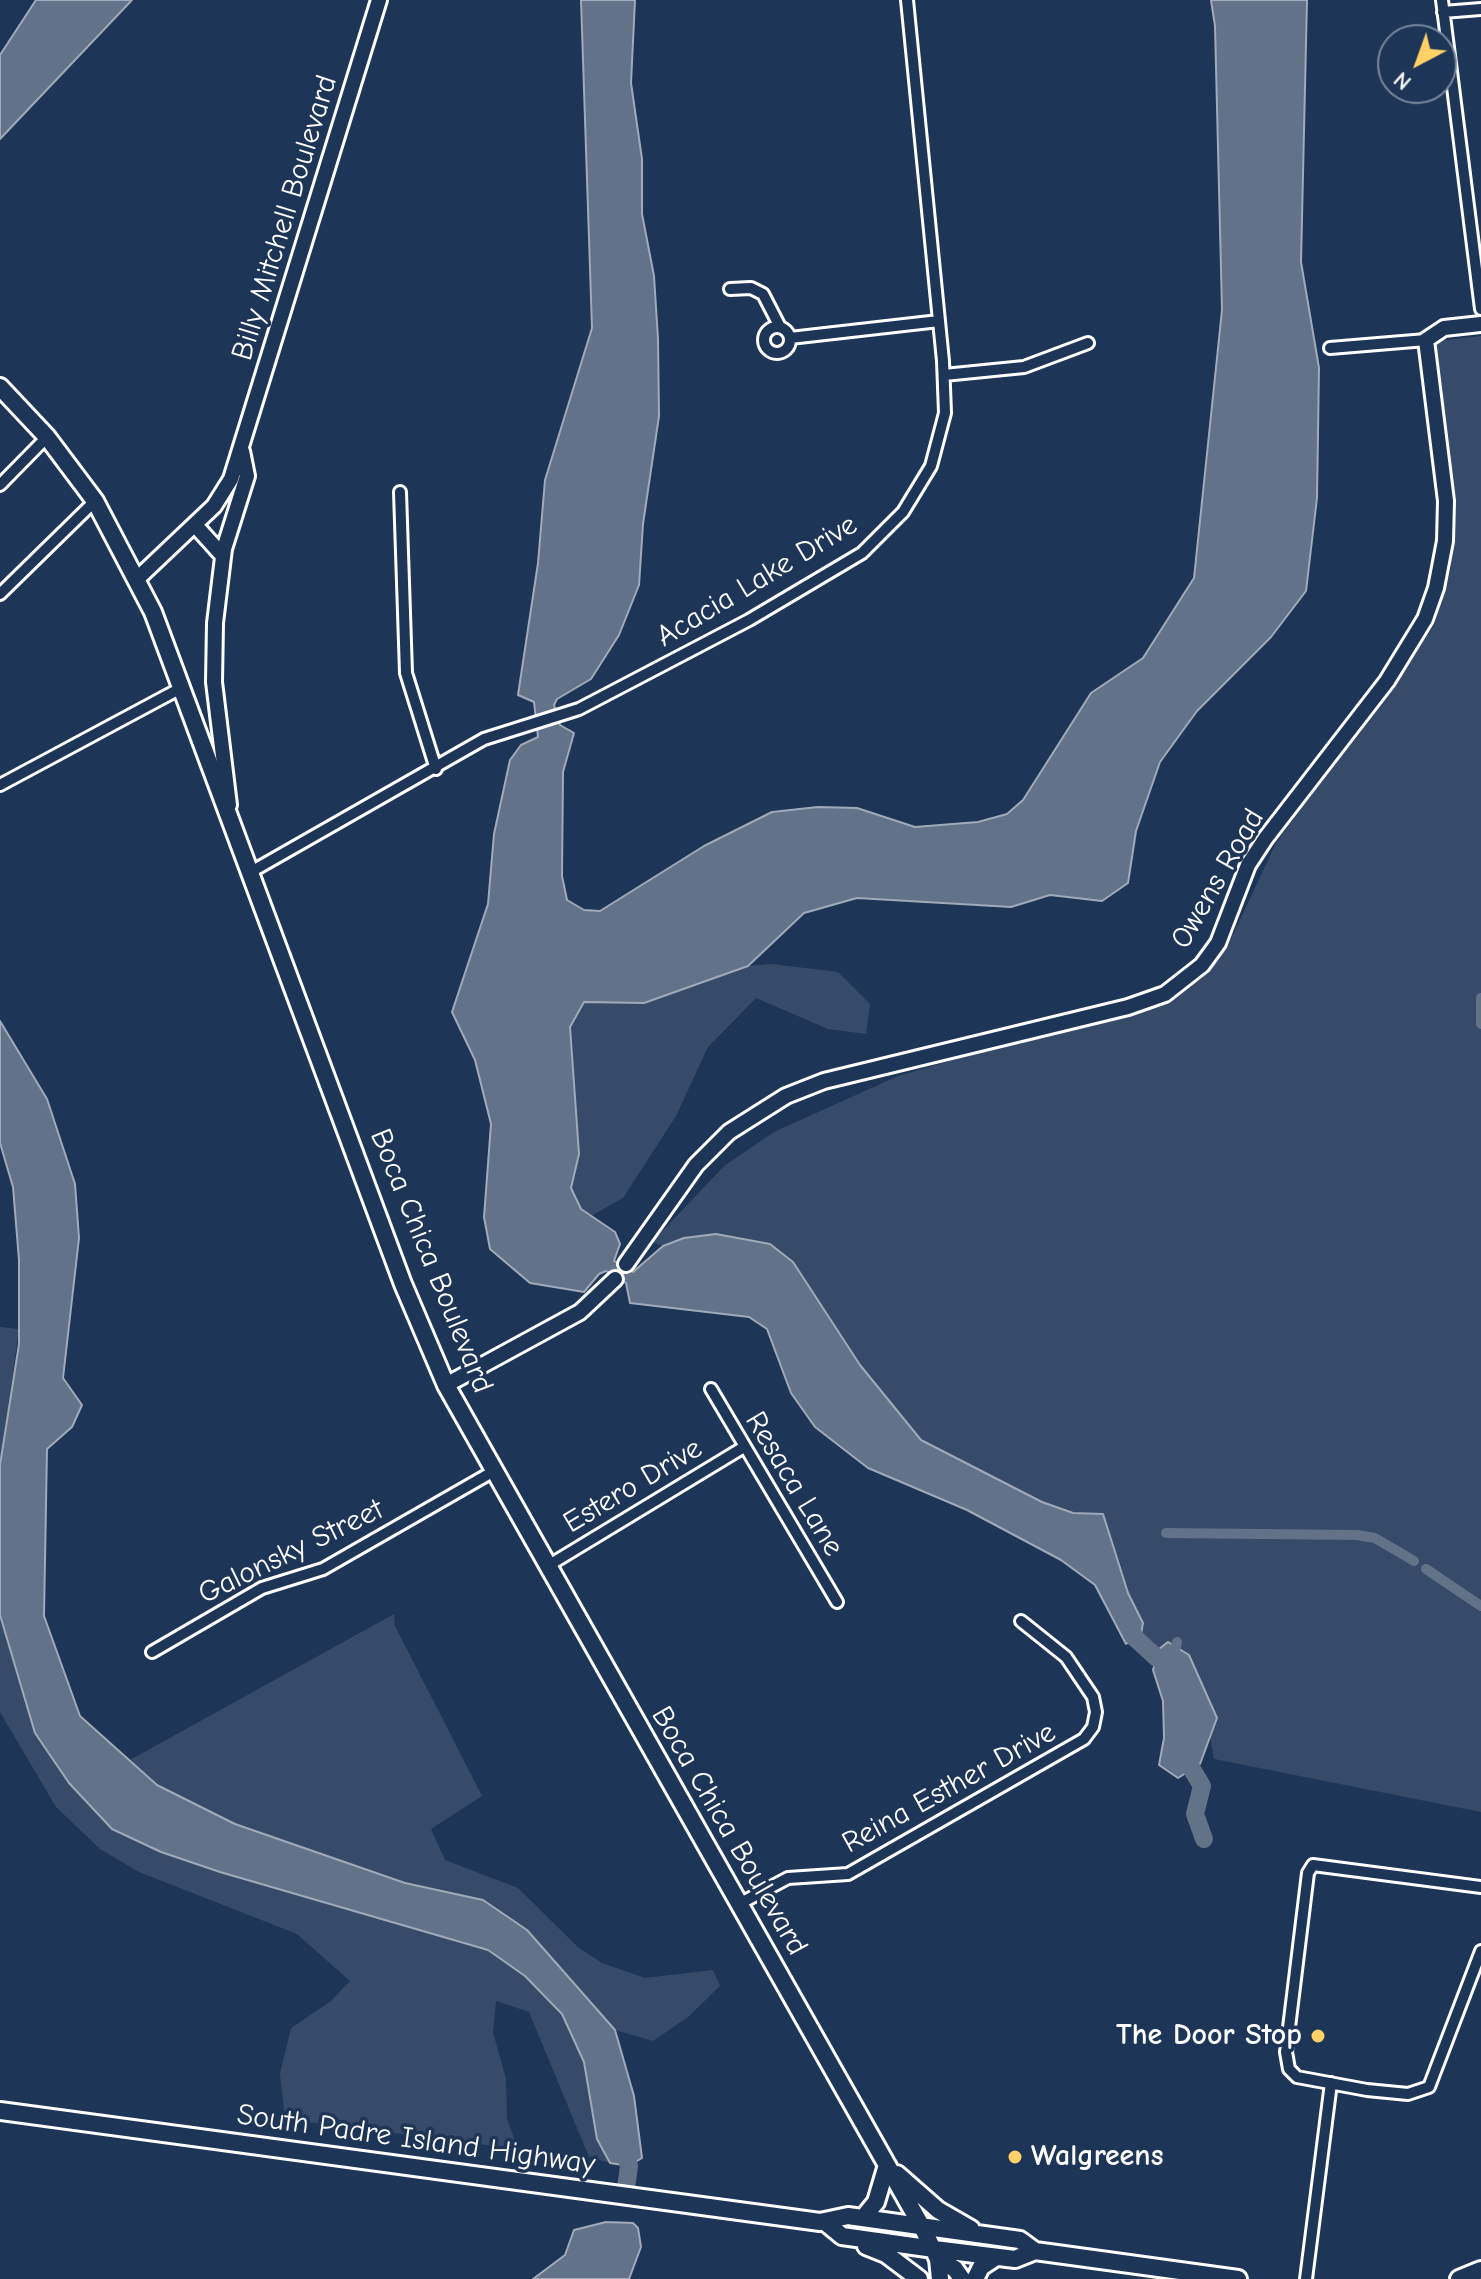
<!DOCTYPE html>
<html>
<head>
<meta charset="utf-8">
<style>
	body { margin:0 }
	#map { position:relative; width:1481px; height:2279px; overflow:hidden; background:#1d3557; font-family:"Comic Neue",sans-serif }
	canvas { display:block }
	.north { position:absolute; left:1377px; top:24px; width:80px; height:80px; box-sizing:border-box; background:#1d3557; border:2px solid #77869a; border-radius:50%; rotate:221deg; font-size:22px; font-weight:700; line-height:32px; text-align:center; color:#fff }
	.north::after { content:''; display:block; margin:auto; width:28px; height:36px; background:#ffd166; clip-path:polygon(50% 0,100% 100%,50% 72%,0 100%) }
</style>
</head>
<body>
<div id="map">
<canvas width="1481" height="2279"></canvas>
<div class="north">N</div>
</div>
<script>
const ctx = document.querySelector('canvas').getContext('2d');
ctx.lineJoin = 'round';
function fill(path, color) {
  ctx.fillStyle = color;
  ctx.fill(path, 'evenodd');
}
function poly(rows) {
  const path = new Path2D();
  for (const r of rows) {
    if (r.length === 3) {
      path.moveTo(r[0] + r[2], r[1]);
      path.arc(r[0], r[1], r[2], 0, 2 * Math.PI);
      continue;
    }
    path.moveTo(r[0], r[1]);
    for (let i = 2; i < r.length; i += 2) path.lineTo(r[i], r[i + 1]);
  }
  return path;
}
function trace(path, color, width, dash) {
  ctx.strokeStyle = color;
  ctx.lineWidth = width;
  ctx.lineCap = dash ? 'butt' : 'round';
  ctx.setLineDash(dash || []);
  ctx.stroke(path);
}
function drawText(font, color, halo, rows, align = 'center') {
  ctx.font = font + ' "Comic Neue",sans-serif';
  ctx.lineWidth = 7;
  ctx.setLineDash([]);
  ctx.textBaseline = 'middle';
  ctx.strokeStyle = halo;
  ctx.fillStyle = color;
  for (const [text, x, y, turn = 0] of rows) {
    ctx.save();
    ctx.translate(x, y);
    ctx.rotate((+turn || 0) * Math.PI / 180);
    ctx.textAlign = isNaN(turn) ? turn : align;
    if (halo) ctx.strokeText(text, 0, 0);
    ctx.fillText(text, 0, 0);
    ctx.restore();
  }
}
fill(poly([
	[1481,336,1481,1812,1214,1759,1208,1725,1168,1642,1159,1649,1141,1634,1143,1623,1128,1593,1103,1514,1073,1513,1042,1502,921,1440,860,1365,793,1262,684,1238,663,1246,652,1242,724,1166,774,1132,898,1076,1179,994,1202,978,1230,941,1276,843,1434,626,1451,569,1450,503,1435,352,1438,341],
	[772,964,838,972,870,1004,866,1034,828,1029,756,998,708,1047,676,1116,623,1198,591,1216,581,1209,571,1188,579,1154,570,1027,584,1002,644,1003,748,966],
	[0,1327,19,1329,0,1465],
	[394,1614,395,1626,482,1796,431,1829,445,1860,518,1888,579,1948,602,1963,645,1978,713,1970,720,1986,688,2017,653,2041,615,2030,527,1930,483,1900,405,1883,235,1824,157,1785,128,1761],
	[0,1615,35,1733,69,1783,112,1829,161,1852,220,1872,486,1950,525,1976,562,2014,584,2062,597,2139,610,2163,589,2157,529,2012,496,2001,493,2032,506,2079,507,2119,518,2149,285,2119,280,2074,291,2028,331,2001,350,1981,297,1934,139,1872,100,1849,56,1807,0,1712]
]), '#364b69');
const water = poly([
	[36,0,132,0,0,139,0,55,36,0],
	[581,0,635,0,631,83,642,159,642,214,654,276,658,339,659,416,643,524,639,585,619,635,591,679,557,699,554,705,560,725,574,733,563,772,562,876,567,900,584,910,600,911,704,846,772,812,818,807,857,808,915,827,978,822,1007,814,1023,800,1091,693,1143,658,1194,578,1222,310,1215,26,1211,0,1307,0,1301,262,1319,368,1317,498,1306,591,1271,637,1197,711,1160,762,1136,831,1128,883,1102,901,1050,895,1011,907,857,898,804,913,748,966,644,1003,584,1002,570,1027,579,1154,571,1188,581,1209,615,1232,620,1244,614,1261,633,1272,663,1246,684,1238,716,1234,770,1244,793,1262,860,1365,921,1440,1042,1502,1073,1513,1103,1514,1128,1593,1143,1623,1141,1634,1126,1644,1095,1585,1061,1560,967,1510,868,1468,815,1427,791,1393,767,1329,749,1317,630,1303,626,1283,606,1271,599,1274,584,1292,530,1283,490,1249,484,1217,491,1124,475,1060,452,1012,488,904,494,834,510,760,521,745,538,737,534,702,518,695,538,563,545,480,592,328,581,0],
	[0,1021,47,1099,75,1184,79,1238,63,1378,82,1405,72,1427,47,1449,44,1616,80,1716,157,1785,235,1824,405,1883,483,1900,527,1930,615,2030,634,2096,642,2158,629,2166,610,2163,597,2139,584,2062,562,2014,525,1976,488,1950,220,1872,161,1852,112,1829,69,1783,35,1733,0,1615,0,1465,19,1344,19,1260,13,1187,0,1143,0,1021],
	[1168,1642,1189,1655,1217,1718,1200,1764,1178,1778,1159,1765,1164,1738,1163,1701,1153,1670,1159,1649,1168,1642],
	[606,2222,633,2223,638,2228,641,2247,629,2279,533,2279,565,2255,574,2230,606,2222]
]);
fill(water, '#617289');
trace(water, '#a0aab8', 2);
trace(poly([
	[1481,998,1481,1024],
	[1166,1533,1357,1535,1375,1538,1414,1561],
	[1426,1569,1481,1606],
	[1176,1647,1177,1642]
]), '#617289', 10);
trace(poly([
	[1125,1619,1135,1638,1157,1658,1177,1670],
	[1185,1749,1184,1756,1202,1786,1195,1814,1204,1839],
	[623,2144,629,2166,626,2188]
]), '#617289', 18);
const street = poly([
	[1442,0,1481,309],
	[1443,12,1481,9],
	[730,289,751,288,763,294,780,327],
	[777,340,13],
	[790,338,939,321],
	[1330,348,1426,340],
	[944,375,1024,367,1088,343],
	[0,485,47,437],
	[400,492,406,673,436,769],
	[0,594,95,501],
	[0,785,181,688],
	[249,873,484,739,579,709,749,620,862,553,903,512,931,466,945,413,943,361,907,0],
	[711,1389,837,1602],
	[546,1567,744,1447],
	[152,1652,262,1588,323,1569,494,1471],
	[1481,1887,1313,1865,1308,1873,1286,2052,1289,2069,1297,2077,1367,2090,1408,2094,1429,2087,1481,1951],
	[739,1904,788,1878,848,1874,1084,1739,1093,1727,1096,1712,1093,1697,1066,1657,1021,1621],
	[1306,2279,1331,2083]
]);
const secondary = poly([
	[195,525,223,556],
	[137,579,214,506,231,479,379,0],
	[229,805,214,682,215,623,224,549,247,476,242,451],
	[626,1264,696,1165,729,1132,786,1096,824,1081,1128,1007,1165,994,1202,965,1218,943,1248,865,1265,839,1387,681,1425,619,1436,588,1445,541,1446,501,1426,340,1444,328,1481,324],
	[446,1385,580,1312,615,1279]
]);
const primary = poly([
	[0,387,47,437,95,501,153,612,403,1284,446,1385,922,2227,938,2259,940,2279],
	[0,2111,820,2222,848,2216,1020,2240,1035,2251,1238,2279],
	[897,2174,938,2210,971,2229],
	[863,2218,876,2202,887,2165],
	[825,2222,842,2236,934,2249,1015,2259,1035,2251],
	[866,2246,886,2254,919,2279],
	[938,2259,955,2269,962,2279],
	[975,2279,981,2267,996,2257],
	[1459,2279,1481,2270]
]);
trace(street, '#fff', 16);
trace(secondary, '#fff', 20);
trace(primary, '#fff', 22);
trace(street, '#1d3557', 10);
trace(secondary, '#1d3557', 14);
trace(primary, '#1d3557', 16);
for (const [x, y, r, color] of [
	[1318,2036,8,"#ffd166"],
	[1015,2157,8,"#ffd166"]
]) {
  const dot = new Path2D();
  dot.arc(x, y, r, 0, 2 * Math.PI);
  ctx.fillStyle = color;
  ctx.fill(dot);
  trace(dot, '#1d3557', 3);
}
drawText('30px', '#fff', '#1d3557', [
	["Billy Mitchell Boulevard",285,218,-73],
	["Acacia Lake Drive",757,581,-31],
	["Owens Road",1218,879,-60],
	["Boca Chica Boulevard",431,1261,68],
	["Resaca Lane",794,1484,59],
	["Estero Drive",633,1486,-31],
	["Galonsky Street",291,1552,-26],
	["Reina Esther Drive",949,1788,-29],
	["Boca Chica Boulevard",729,1831,60],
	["South Padre Island Highway",416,2140,8]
]);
drawText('bold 30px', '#fff', '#1d3557', [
	["The Door Stop",1302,2036],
	["Walgreens",1031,2157,"left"]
], 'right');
</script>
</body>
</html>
